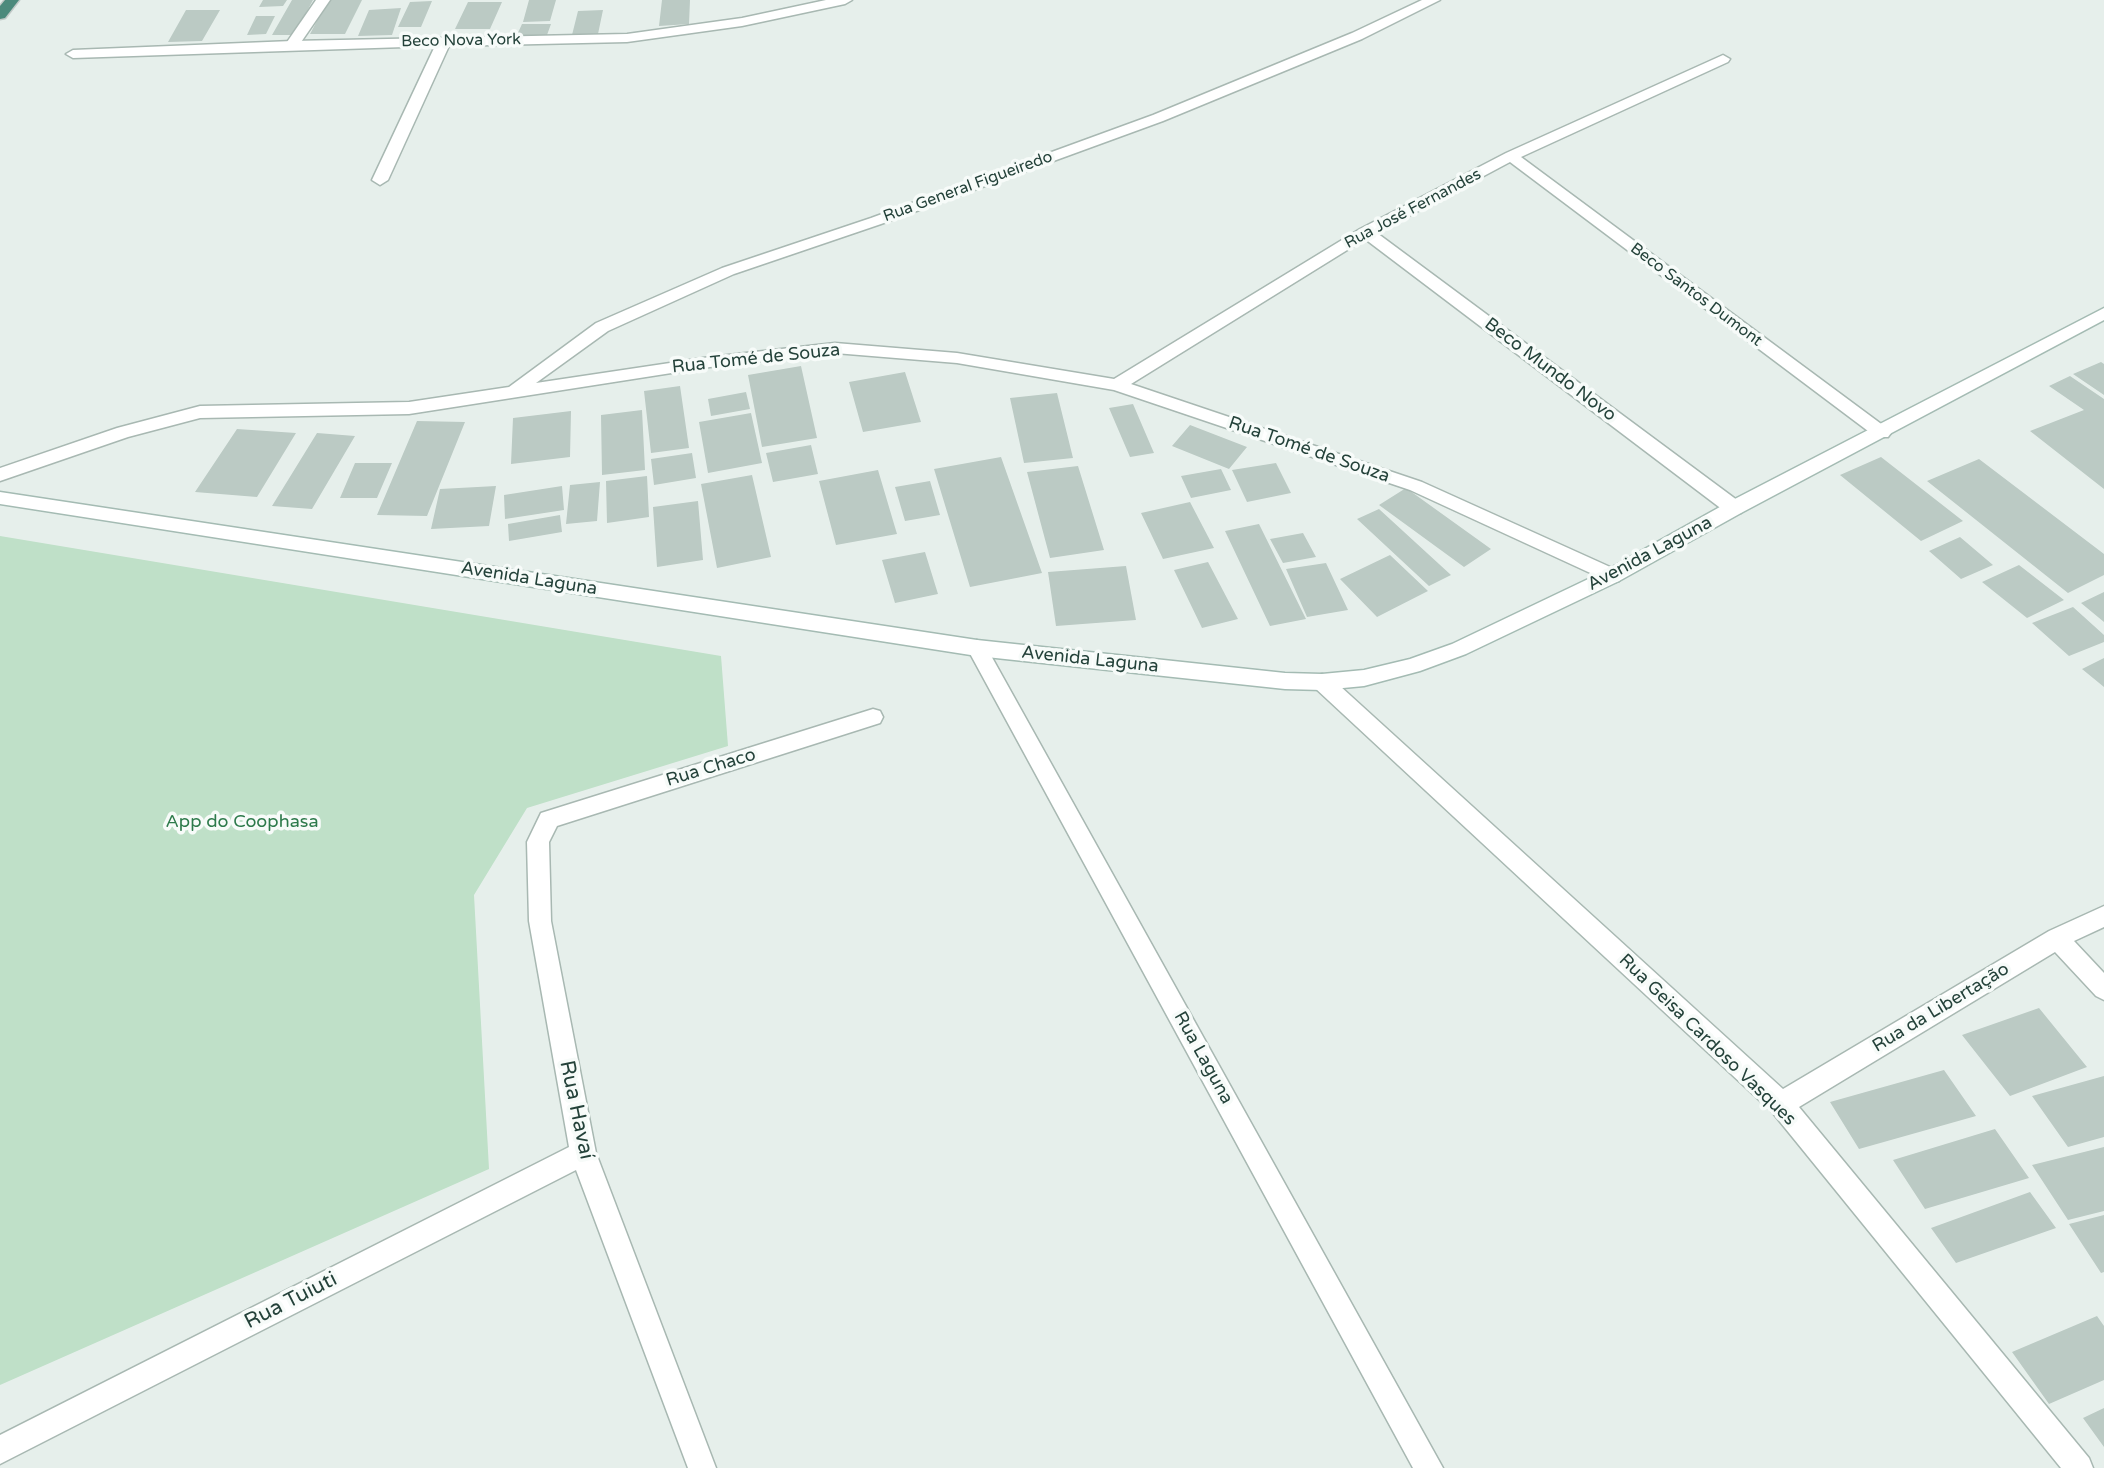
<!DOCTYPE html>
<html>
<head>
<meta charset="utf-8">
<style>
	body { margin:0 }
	canvas { display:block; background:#e6efeb }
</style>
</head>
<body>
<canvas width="2104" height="1468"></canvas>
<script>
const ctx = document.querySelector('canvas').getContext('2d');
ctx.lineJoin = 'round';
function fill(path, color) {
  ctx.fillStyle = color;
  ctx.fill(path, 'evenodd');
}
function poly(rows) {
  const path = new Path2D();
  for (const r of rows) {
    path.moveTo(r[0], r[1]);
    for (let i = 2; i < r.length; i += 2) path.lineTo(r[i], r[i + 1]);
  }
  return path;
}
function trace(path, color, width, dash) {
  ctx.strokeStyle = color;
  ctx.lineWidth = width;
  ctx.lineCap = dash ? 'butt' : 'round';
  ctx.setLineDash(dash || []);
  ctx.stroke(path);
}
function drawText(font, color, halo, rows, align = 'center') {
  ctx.font = font + ' "Varela Round",sans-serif';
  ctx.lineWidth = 7;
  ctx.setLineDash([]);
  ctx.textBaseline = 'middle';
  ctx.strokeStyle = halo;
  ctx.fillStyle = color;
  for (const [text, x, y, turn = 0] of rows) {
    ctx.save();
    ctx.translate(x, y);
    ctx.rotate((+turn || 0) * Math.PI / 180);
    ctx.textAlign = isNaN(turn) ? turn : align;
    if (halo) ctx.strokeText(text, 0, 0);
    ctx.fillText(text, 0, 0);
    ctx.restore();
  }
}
fill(poly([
	[0,536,721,656,728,746,527,808,474,895,489,1169,0,1385]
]), '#bfe0c8');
fill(poly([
	[263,0,287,0,283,6,259,7],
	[292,0,313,0,294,35,272,35],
	[328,0,362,0,345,34,310,34],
	[529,0,556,0,550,21,523,22],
	[662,0,690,0,689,24,659,26],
	[432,1,421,27,398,27,410,2],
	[468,2,502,2,490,29,455,29],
	[401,8,392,35,358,36,369,10],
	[186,10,220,10,202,41,168,42],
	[603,10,598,34,572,35,578,11],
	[256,16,275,16,266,34,247,35],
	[522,24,551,24,547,35,517,35],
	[2101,362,2104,364,2104,395,2073,374],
	[801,366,817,438,762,447,748,375],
	[905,372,921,422,863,432,849,382],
	[2070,376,2104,399,2104,489,2030,431,2084,410,2049,386],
	[680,386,689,448,651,453,644,391],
	[746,392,750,409,711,416,708,399],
	[1057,393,1073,458,1024,463,1010,398],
	[1133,404,1154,453,1130,457,1109,408],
	[642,410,645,470,602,475,601,415],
	[571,411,570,457,511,464,513,418],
	[751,413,762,463,708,473,699,422],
	[417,421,465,422,427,516,377,515],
	[1190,425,1247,447,1229,469,1172,446],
	[237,429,296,433,257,497,195,492],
	[317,433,355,436,312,509,272,506],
	[811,445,818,474,773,482,766,453],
	[692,453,696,478,654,485,651,459],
	[1001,457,1042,573,970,587,934,469],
	[1881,457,1963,521,1921,541,1840,475],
	[1979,459,2104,554,2104,575,2068,593,1927,481],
	[355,463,392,463,377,498,340,498],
	[1276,463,1291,493,1247,502,1232,470],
	[1078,466,1104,550,1050,558,1027,472],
	[1221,469,1231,490,1191,498,1181,476],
	[878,470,897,534,836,545,819,481],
	[752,475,771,557,717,568,701,484],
	[647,476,649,517,607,523,606,481],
	[930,481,940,515,905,521,895,487],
	[600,482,597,521,566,524,570,485],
	[496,486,489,526,431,529,440,489],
	[562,486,564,510,505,519,504,495],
	[1406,488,1491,549,1464,567,1379,505],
	[698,501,703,560,657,567,653,507],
	[1190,502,1214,548,1163,559,1141,513],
	[1379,509,1451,575,1429,586,1357,519],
	[560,515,562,532,509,541,508,524],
	[1259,524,1306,619,1270,626,1225,531],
	[1303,533,1316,557,1283,563,1270,539],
	[1960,537,1993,565,1961,579,1929,551],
	[925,552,938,594,895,603,882,560],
	[1390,555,1428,591,1377,617,1340,579],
	[1208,562,1238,619,1202,628,1174,570],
	[1326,563,1348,610,1307,617,1286,569],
	[2019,565,2064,600,2027,618,1982,582],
	[1126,566,1136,620,1056,626,1048,572],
	[2104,592,2104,622,2081,603],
	[2073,607,2104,635,2104,642,2069,656,2032,623],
	[2104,658,2104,687,2082,669],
	[2039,1008,2087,1067,2010,1096,1962,1035],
	[1944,1070,1976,1116,1859,1149,1830,1102],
	[2104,1076,2104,1137,2068,1147,2032,1096],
	[1995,1129,2029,1178,1925,1209,1893,1160],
	[2104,1147,2104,1211,2068,1220,2032,1165],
	[2030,1192,2056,1228,1956,1263,1931,1228],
	[2104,1215,2104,1272,2101,1273,2069,1224],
	[2097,1316,2104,1326,2104,1380,2049,1404,2012,1352],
	[2104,1408,2104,1447,2083,1418]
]), '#bbcac4');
const service = poly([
	[316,0,330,0,297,48,287,48,285,45,316,0]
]);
const minor = poly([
	[826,0,852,0,845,4,742,26,627,42,449,46,388,180,380,185,372,180,435,46,73,58,66,54,73,50,292,41,627,34,742,18,826,0],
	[1422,0,1440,0,1362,39,1163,121,881,224,734,274,608,331,536,383,710,357,835,343,957,353,1114,379,1360,229,1506,153,1723,55,1730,59,1728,62,1521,157,1888,429,1891,433,1888,437,1876,437,1510,162,1377,233,1741,503,1743,508,1741,513,1727,513,1365,239,1131,384,1422,482,1619,571,1622,576,1619,581,1612,583,1410,490,1114,390,957,363,835,353,710,367,409,414,200,418,128,437,0,481,0,468,117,428,200,406,409,402,509,387,596,323,722,268,871,218,1153,115,1352,33,1422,0],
	[977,640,984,643,1443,1468,1413,1468,967,648,970,643,977,640],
	[1322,674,1329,676,1783,1089,2049,931,2104,906,2104,927,2074,941,2104,973,2104,1000,2096,996,2055,952,1799,1107,2089,1458,2093,1468,2061,1468,1772,1112,1315,688,1312,682,1315,676,1322,674],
	[873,709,880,711,883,717,880,723,557,826,549,842,551,921,596,1153,716,1468,688,1468,576,1170,0,1464,0,1435,569,1147,529,921,527,842,541,813,873,709]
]);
const secondary = poly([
	[2104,308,2104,320,1741,513,1619,581,1466,654,1420,671,1364,686,1322,690,1285,689,977,656,0,504,0,492,977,640,1285,673,1322,674,1364,670,1410,659,1452,644,1605,571,1727,503,2104,308]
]);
const trunk = poly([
	[5,0,19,0,5,18,0,19,0,6,5,0]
]);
trace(service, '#a8b8b2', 3);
trace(minor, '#a8b8b2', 3);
trace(secondary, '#a4bbb3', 3);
trace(trunk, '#c2cac8', 3);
fill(service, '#fff');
fill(minor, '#fff');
fill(secondary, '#fff');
fill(trunk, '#4c8a7c');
drawText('16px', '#24423a', '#f7fbf9', [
	["Beco Nova York",461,41,-1],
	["Rua General Figueiredo",968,187,-20],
	["Rua José Fernandes",1413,209,-28],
	["Beco Santos Dumont",1696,295,37]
]);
drawText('18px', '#24423a', '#f7fbf9', [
	["Rua Tomé de Souza",756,359,-6],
	["Beco Mundo Novo",1550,370,37],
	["Rua Tomé de Souza",1309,450,19],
	["Avenida Laguna",1650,554,-28],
	["Avenida Laguna",529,579,9],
	["Avenida Laguna",1090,660,6],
	["Rua Chaco",711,768,-17],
	["Rua da Libertação",1941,1008,-31],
	["Rua Geisa Cardoso Vasques",1707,1040,44],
	["Rua Laguna",1203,1058,61]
]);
drawText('18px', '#2d7a4b', '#f7fbf9', [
	["App do Coophasa",242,822]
]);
drawText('21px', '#24423a', '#f7fbf9', [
	["Rua Havaí",576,1110,78],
	["Rua Tuiuti",291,1301,-27]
]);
</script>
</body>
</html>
